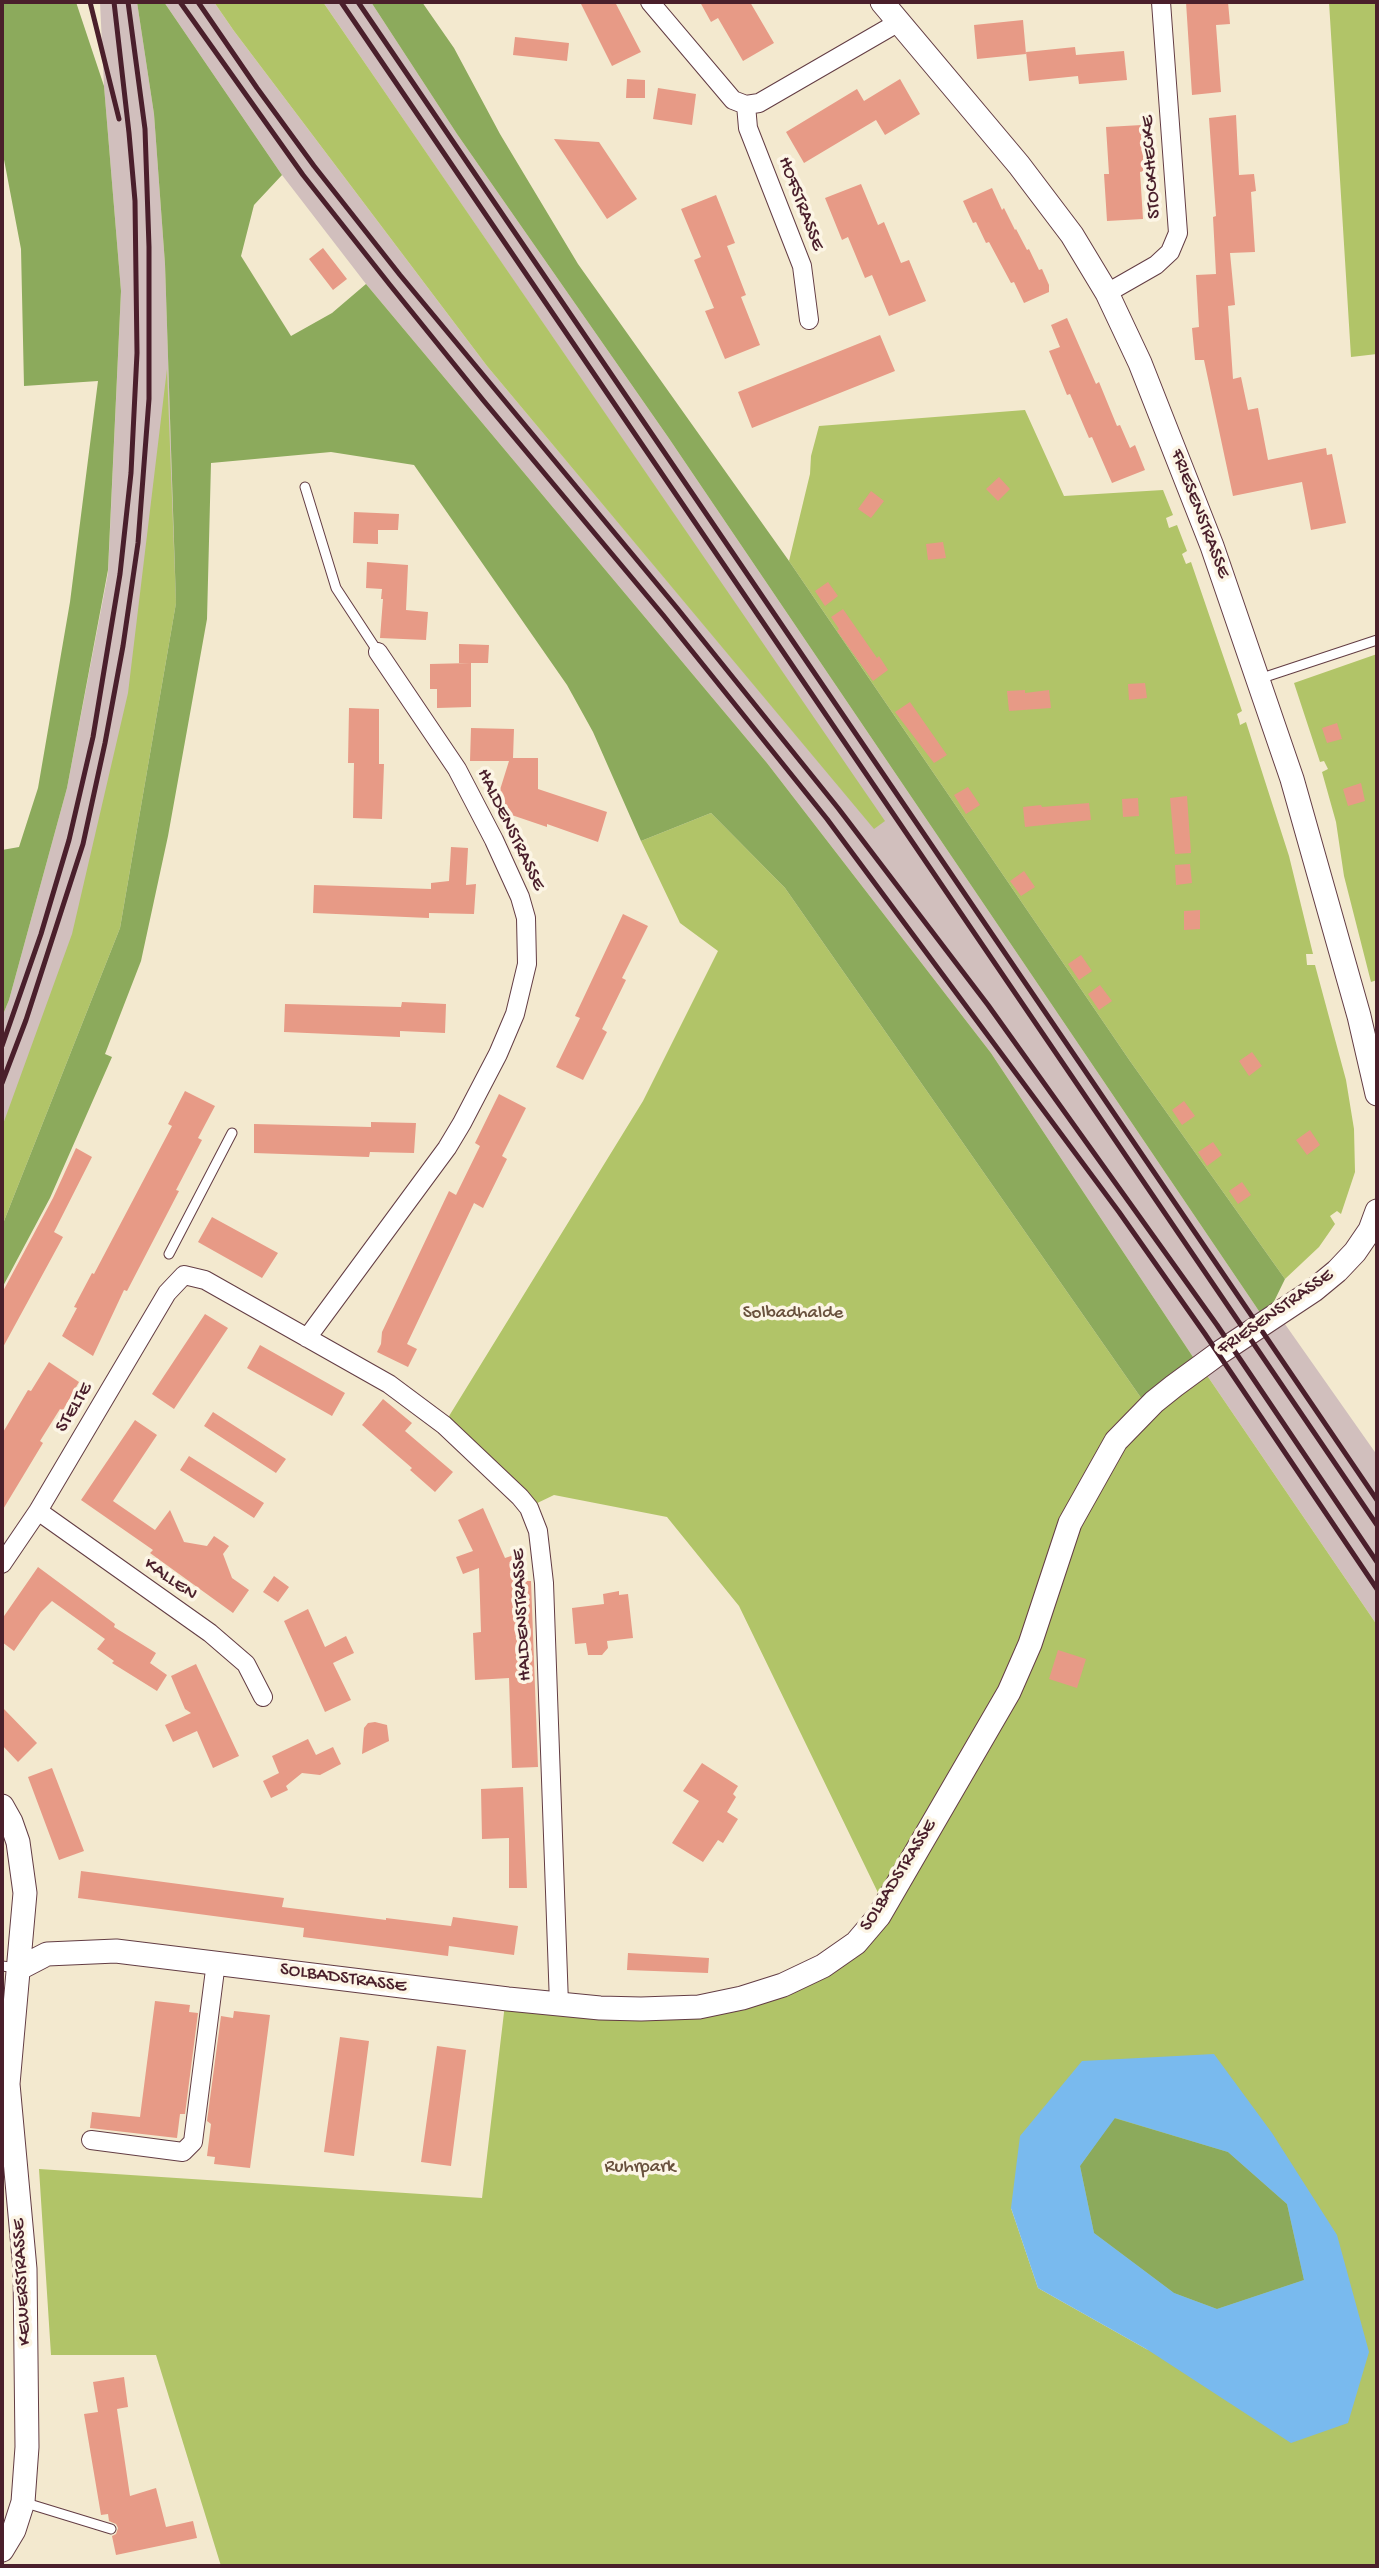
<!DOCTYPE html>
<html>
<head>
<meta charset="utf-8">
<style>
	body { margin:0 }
	#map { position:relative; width:1379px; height:2568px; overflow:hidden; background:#f3e9cf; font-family:"Gochi Hand",sans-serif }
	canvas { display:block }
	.frame { position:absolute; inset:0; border:4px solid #4a1f2b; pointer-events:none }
</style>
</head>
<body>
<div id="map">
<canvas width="1379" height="2568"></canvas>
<div class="frame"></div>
</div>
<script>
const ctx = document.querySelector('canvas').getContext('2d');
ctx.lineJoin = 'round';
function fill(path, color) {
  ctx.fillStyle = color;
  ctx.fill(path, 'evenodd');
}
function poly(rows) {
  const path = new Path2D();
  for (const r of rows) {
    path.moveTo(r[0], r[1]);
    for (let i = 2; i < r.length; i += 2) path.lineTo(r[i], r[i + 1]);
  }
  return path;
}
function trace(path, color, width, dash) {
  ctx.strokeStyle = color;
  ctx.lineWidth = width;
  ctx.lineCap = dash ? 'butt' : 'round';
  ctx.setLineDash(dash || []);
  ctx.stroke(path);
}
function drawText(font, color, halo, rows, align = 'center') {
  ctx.font = font + ' "Gochi Hand",sans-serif';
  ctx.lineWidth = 7;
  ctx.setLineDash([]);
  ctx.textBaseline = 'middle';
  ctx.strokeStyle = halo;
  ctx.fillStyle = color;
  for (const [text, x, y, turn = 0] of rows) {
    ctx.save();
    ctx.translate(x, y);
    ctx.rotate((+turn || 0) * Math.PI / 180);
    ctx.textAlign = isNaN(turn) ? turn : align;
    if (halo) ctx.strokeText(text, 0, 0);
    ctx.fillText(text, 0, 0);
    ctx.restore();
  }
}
fill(poly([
	[100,2,137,2,154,114,165,264,176,603,2,1226,2,1017,9,1000,67,788,108,573,121,291,104,86],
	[164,2,214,2,234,31,487,366,874,828,884,821,323,2,371,2,457,134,668,437,1265,1320,1199,1366,991,1053,767,763,366,284,282,175],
	[1280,1317,1377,1455,1377,1625,1204,1371]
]), '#d1bfbd');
fill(poly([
	[214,2,323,2,885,821,874,829,487,366,234,31],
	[1329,2,1377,2,1377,354,1351,357],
	[167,369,176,603,120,928,2,1226,2,1127,72,934,128,693],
	[1025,410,1064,496,1163,490,1173,515,1166,518,1169,528,1177,525,1187,551,1182,554,1186,564,1191,562,1242,711,1237,714,1239,720,1240,725,1246,722,1289,856,1313,954,1306,954,1307,965,1315,965,1346,1080,1354,1129,1355,1172,1341,1214,1337,1211,1330,1216,1335,1224,1319,1247,1285,1279,1130,1061,789,561,810,474,811,456,819,426],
	[1377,654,1377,980,1371,982,1344,876,1336,822,1322,772,1328,769,1324,761,1320,762,1294,683],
	[711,813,785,888,1146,1405,1128,1422,1005,1688,882,1901,739,1606,667,1517,554,1495,529,1507,446,1421,643,1101,718,951,680,923,641,841],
	[1204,1371,1377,1625,1377,2566,221,2566,156,2355,51,2355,39,2169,482,2198,505,2004,698,2013,843,1952,1011,1691,1086,1502,1136,1426],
	[1011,2208,1148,2350,1038,2288]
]), '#b1c468');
fill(poly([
	[2,2,76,2,104,86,121,291,108,570,67,788,9,1000,2,1017,2,850,19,847,38,788,70,602,98,381,24,386,21,249,2,149],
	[137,2,164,2,282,175,254,205,241,256,291,336,332,313,366,284,767,763,991,1053,1199,1366,1146,1405,785,888,711,813,641,841,593,732,567,685,414,465,331,452,211,463,207,619,168,836,141,961,105,1054,112,1057,50,1198,2,1288,2,1226,120,928,176,603,165,264,154,114],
	[371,2,422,2,454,48,500,134,578,264,789,561,1130,1061,1285,1279,1265,1320,668,437,457,134],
	[1114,2118,1228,2152,1287,2204,1304,2280,1217,2309,1174,2293,1094,2233,1080,2166]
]), '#8caa5c');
fill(poly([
	[1214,2054,1272,2133,1337,2235,1369,2352,1348,2423,1291,2443,1148,2350,1038,2288,1011,2208,1020,2136,1082,2061],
	[1115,2118,1228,2152,1287,2204,1304,2280,1217,2309,1174,2293,1094,2233,1080,2166]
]), '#79baee');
fill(poly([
	[580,2,615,2,641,52,612,66],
	[700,2,750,2,774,43,743,61,718,18,711,22],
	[1186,2,1228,2,1230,24,1216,25,1221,92,1192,95],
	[1023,20,1026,54,977,59,974,25],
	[515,37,569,43,567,61,513,55],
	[1075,47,1076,55,1124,51,1127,80,1079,84,1078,76,1029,81,1026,52],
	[627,79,645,80,645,98,626,98],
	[900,79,920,114,885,135,876,120,804,163,786,132,857,89,864,101],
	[658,88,696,94,692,125,653,119],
	[1236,115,1239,175,1254,174,1256,191,1251,192,1255,252,1230,253,1235,305,1228,306,1233,379,1241,377,1248,410,1258,408,1268,460,1326,448,1327,455,1332,454,1346,523,1311,530,1302,482,1233,496,1204,360,1195,360,1192,328,1199,327,1196,275,1216,274,1213,217,1216,216,1209,118],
	[1142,125,1144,171,1140,172,1143,219,1107,221,1104,174,1109,174,1106,127],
	[554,139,599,142,637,199,607,219],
	[861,184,878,225,884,222,901,263,909,260,926,301,889,316,872,275,865,278,848,237,842,240,825,198],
	[992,188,1002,210,1004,208,1015,230,1016,229,1027,250,1029,249,1039,270,1042,269,1049,285,1049,292,1024,303,1014,282,1011,283,989,242,986,243,976,222,973,223,963,201],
	[716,195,735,243,727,246,746,295,741,297,760,345,725,359,705,311,714,308,694,260,701,257,681,209],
	[323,248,347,279,333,290,309,259],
	[1067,318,1096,384,1099,382,1117,426,1120,425,1130,448,1135,445,1145,470,1112,483,1092,437,1089,438,1070,394,1067,395,1049,351,1060,347,1051,325],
	[880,335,895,371,752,428,738,392],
	[999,477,1010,489,998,501,986,489],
	[871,491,884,501,871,518,858,509],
	[354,512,399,514,398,530,378,530,378,544,353,543],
	[943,542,946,558,928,560,926,544],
	[367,562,408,565,406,610,428,612,426,640,380,638,383,599,381,599,382,589,366,588],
	[828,582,838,596,825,606,815,591],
	[843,609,877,658,879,656,888,670,873,681,837,631,839,629,831,617],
	[459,644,489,645,488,663,459,663],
	[471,663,471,707,437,708,437,689,430,689,430,664],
	[1145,683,1147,698,1129,700,1128,684],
	[1025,690,1025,693,1049,690,1051,708,1009,711,1007,691],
	[910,702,947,755,934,763,895,712],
	[349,708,379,709,379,764,384,764,382,819,353,818,354,763,348,763],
	[1337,723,1342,739,1327,743,1322,728],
	[471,728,514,729,513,758,538,758,538,789,607,812,598,842,547,824,547,827,494,809,509,761,470,761],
	[1361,783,1365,801,1348,806,1343,789],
	[968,787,980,805,966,814,954,795],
	[1187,796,1191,853,1175,854,1170,798],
	[1138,798,1139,816,1123,817,1122,799],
	[1089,803,1091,820,1025,827,1023,807,1041,805,1042,807],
	[451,847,468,848,466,885,476,884,474,914,429,913,429,918,313,913,314,885,431,889,431,883,449,881],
	[1190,864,1192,883,1176,885,1175,865],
	[1024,871,1035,887,1021,896,1010,881],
	[1200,910,1200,929,1184,930,1184,911],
	[623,914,648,926,622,978,626,980,602,1029,607,1032,583,1080,556,1067,580,1018,575,1016],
	[1081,955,1092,971,1079,980,1068,964],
	[1100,985,1112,1001,1099,1010,1088,994],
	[402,1002,446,1004,445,1033,400,1031,400,1037,284,1032,285,1004,401,1007],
	[1252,1052,1262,1066,1249,1076,1239,1061],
	[185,1091,215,1106,198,1138,202,1140,176,1190,179,1191,127,1291,124,1290,93,1356,62,1336,77,1308,74,1307,92,1273,94,1274,172,1126,168,1124],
	[499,1094,526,1108,502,1156,507,1159,483,1208,474,1203,407,1344,417,1349,408,1367,377,1352,381,1344,382,1332,449,1191,456,1195,480,1146,475,1143],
	[1184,1101,1195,1116,1182,1125,1172,1110],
	[371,1122,416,1123,414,1153,370,1152,369,1157,254,1153,254,1124,371,1127],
	[1310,1130,1320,1145,1307,1155,1296,1140],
	[1213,1142,1222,1155,1207,1166,1198,1152],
	[76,1148,92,1157,54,1232,63,1237,2,1349,2,1293,53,1198],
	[1242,1182,1251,1195,1238,1204,1229,1191],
	[212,1217,278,1253,262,1278,198,1242],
	[205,1314,228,1328,174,1409,152,1394],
	[260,1345,345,1393,332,1416,247,1368],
	[49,1362,79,1382,63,1410,60,1409,40,1441,43,1443,2,1511,2,1434,28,1390,31,1391],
	[383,1399,412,1423,405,1431,453,1472,435,1492,410,1470,412,1468,362,1425],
	[213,1412,286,1459,276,1473,204,1426],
	[135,1420,157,1435,113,1501,155,1530,170,1510,184,1542,207,1546,214,1536,229,1546,223,1554,232,1578,249,1590,233,1613,150,1553,153,1550,81,1500],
	[189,1456,264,1503,254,1518,180,1470],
	[483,1508,505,1558,517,1554,527,1581,531,1581,538,1767,512,1768,509,1678,475,1680,473,1633,481,1632,479,1568,463,1574,456,1557,473,1551,458,1520],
	[38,1567,115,1624,114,1627,156,1653,150,1663,167,1675,157,1691,112,1663,114,1661,97,1649,105,1639,52,1601,41,1612,14,1651,2,1642,2,1619],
	[274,1576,289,1587,278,1602,263,1592],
	[619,1591,619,1595,628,1594,633,1638,607,1641,608,1648,602,1655,588,1655,586,1643,575,1644,572,1608,604,1604,603,1594],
	[308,1609,325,1647,346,1636,354,1653,333,1663,351,1700,325,1712,284,1621],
	[1058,1650,1086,1659,1077,1688,1049,1679],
	[196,1664,239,1756,213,1768,197,1731,173,1742,165,1725,191,1713,185,1709,171,1676],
	[2,1707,37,1743,18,1762,2,1745],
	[375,1722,387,1725,389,1741,362,1754,364,1728,368,1723],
	[308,1739,316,1755,333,1747,341,1764,320,1775,302,1773,286,1786,288,1790,271,1798,263,1781,279,1773,272,1756],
	[702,1763,738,1786,733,1794,736,1797,727,1812,738,1819,723,1843,718,1840,703,1862,672,1843,699,1801,683,1791],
	[52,1768,84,1851,59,1860,28,1777],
	[523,1787,527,1888,509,1888,509,1838,482,1839,481,1789],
	[81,1871,284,1898,282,1907,386,1920,386,1918,451,1926,453,1917,518,1926,514,1955,449,1946,448,1956,388,1948,303,1937,304,1928,78,1898],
	[628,1953,709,1958,708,1973,627,1970],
	[155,2001,190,2005,189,2012,198,2013,185,2114,180,2114,177,2138,90,2128,92,2112,140,2117],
	[234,2011,270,2015,250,2168,214,2164,215,2157,207,2156,211,2124,207,2121,221,2016,233,2018],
	[340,2037,369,2041,354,2156,324,2152],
	[437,2046,466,2050,451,2166,421,2162],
	[124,2377,128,2407,117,2409,130,2496,156,2488,166,2527,193,2521,197,2538,116,2555,112,2536,116,2534,118,2528,116,2524,109,2521,108,2514,101,2515,84,2414,98,2412,93,2382]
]), '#e79a86');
const service = poly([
	[305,487,336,588,378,652],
	[1259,679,1377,640],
	[169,1254,232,1133],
	[2,1966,18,1968],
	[26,2503,111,2529]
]);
const minor = poly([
	[650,2,733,100,746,105,759,103,899,22],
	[746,105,748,128,802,266,809,320],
	[1107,293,1156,265,1170,252,1178,233,1161,2],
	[307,1338,447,1148,462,1123,498,1054,515,1014,527,964,526,918,520,897,494,840,457,769,378,652],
	[38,1511,210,1633,246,1664,263,1697],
	[2,1564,38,1511,167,1293,184,1275,205,1280,389,1384,444,1425,520,1497,529,1508,538,1531,544,1583,559,2004],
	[91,2140,183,2152,193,2142,216,1962]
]);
const tertiary = poly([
	[882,2,1019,165,1072,235,1107,293,1140,363,1212,546,1292,779,1359,1016,1377,1094],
	[2,1806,11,1822,18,1842,25,1893,8,2084,25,2269,27,2447,23,2502,14,2530,2,2550],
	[20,1968,47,1954,116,1951,508,1999,600,2008,641,2009,699,2007,742,1998,783,1985,823,1966,856,1943,879,1916,1009,1692,1030,1644,1070,1523,1116,1441,1154,1402,1174,1386,1219,1353,1314,1290,1337,1271,1355,1252,1370,1230,1377,1211]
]);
trace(service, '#633d44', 11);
trace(minor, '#633d44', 20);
trace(tertiary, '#633d44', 25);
trace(service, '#fff', 9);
trace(minor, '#fff', 18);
trace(tertiary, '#fff', 23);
trace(poly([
	[90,2,119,119],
	[180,2,303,175,390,285,483,400,663,615,827,819,1119,1212,1205,1334,1377,1589],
	[198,2,257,88,314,166,400,275,677,608,838,808,988,1005,1217,1325,1377,1562],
	[341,2,1377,1525],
	[358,2,1377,1500],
	[2,1046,41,934,69,840,93,737,120,574,131,473,137,353,135,201,129,133,114,2],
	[2,1083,26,1020,83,844,105,743,123,646,138,543,149,399,149,247,145,129,128,2]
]), '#4a1f2b', 5);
drawText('19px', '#4a1f2b', '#fcf5e5', [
	["STOCKHECKE",1152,167,-94],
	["HOFSTRASSE",800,204,69],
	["FRIESENSTRASSE",1199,514,69],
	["HALDENSTRASSE",510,830,64],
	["FRIESENSTRASSE",1276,1313,-35],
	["STELTE",75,1408,-59],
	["KALLEN",170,1580,35],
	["HALDENSTRASSE",523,1615,-93],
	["SOLBADSTRASSE",899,1876,-58],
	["SOLBADSTRASSE",343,1979,8],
	["KEWERSTRASSE",23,2282,-93]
]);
drawText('19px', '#69513d', '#fcf5e5', [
	["Solbadhalde",793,1314],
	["Ruhrpark",640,2168]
]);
</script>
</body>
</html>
